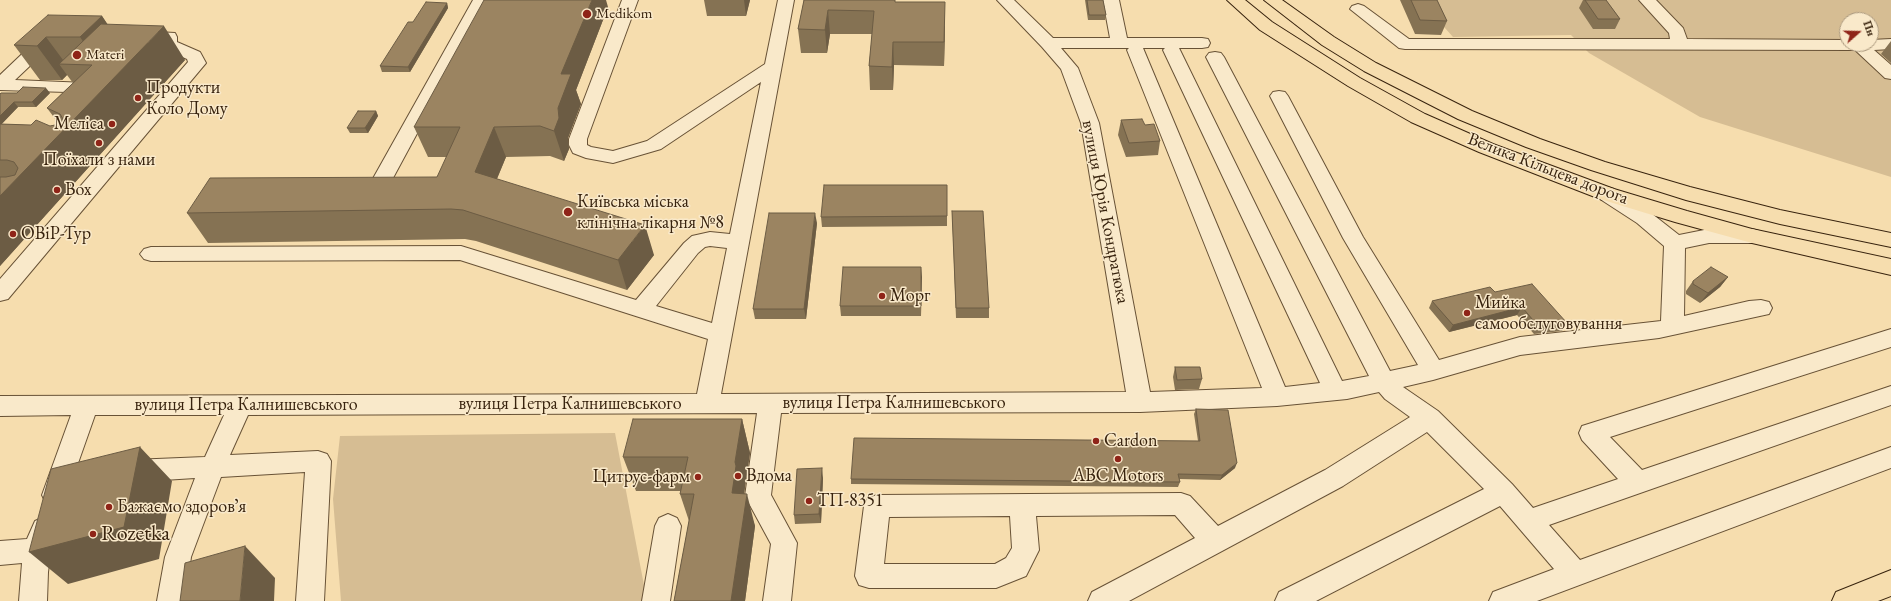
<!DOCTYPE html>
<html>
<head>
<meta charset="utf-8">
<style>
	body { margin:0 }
	#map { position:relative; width:1891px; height:601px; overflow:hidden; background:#f6ddae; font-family:"EB Garamond",serif }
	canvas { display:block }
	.north { position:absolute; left:1839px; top:12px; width:40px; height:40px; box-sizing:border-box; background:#f9e9ca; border:1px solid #ac9a7f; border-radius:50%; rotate:70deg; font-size:11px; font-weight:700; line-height:16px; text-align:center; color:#38230e }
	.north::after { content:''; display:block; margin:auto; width:14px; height:18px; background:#8f2418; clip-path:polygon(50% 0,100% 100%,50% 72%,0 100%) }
</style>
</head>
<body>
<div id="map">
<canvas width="1891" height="601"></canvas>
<div class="north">Пн</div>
</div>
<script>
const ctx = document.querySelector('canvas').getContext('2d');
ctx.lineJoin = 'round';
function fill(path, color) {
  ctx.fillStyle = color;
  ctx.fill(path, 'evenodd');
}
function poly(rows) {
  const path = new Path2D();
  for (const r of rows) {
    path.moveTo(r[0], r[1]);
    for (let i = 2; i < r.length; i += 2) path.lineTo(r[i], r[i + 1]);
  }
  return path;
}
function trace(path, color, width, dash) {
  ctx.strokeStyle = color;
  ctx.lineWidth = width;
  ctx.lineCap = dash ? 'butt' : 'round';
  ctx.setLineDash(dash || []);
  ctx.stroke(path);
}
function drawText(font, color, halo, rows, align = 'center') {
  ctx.font = font + ' "EB Garamond",serif';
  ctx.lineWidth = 3;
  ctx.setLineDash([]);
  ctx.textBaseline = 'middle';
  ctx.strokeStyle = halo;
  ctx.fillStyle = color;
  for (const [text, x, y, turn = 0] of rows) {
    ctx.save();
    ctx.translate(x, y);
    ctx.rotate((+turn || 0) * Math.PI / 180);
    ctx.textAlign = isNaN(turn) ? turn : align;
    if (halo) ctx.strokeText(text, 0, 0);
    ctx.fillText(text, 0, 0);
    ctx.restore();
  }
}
fill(poly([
	[1420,0,1891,0,1891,177,1700,117,1589,53,1571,35,1453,37],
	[1847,20,1871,20,1871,44,1847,44],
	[615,433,647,601,341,601,333,499,340,436]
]), '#d6bd93');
const minor = poly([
	[473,0,489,0,386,191,383,196,376,198,369,196,366,191,473,0],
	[622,0,638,0,587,139,587,145,591,147,613,151,647,141,765,64,778,0,794,0,721,394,1126,392,1081,123,1061,69,1042,47,997,0,1014,0,1053,38,1110,38,1103,0,1119,0,1127,38,1202,38,1208,39,1210,43,1208,47,1202,48,1179,48,1342,381,1369,376,1206,57,1209,53,1215,52,1221,53,1224,57,1390,371,1418,365,1343,238,1270,96,1273,92,1279,91,1285,92,1288,96,1363,237,1439,360,1520,337,1661,321,1664,246,1637,223,1600,199,1597,194,1600,189,1607,187,1614,189,1651,213,1679,235,1709,229,1752,229,1759,231,1762,236,1759,241,1752,243,1709,243,1685,248,1684,316,1749,301,1761,300,1769,302,1772,308,1769,314,1659,338,1520,355,1433,380,1403,387,1438,411,1512,484,1533,508,1618,479,1582,440,1579,433,1582,426,1891,329,1891,347,1610,437,1642,470,1891,386,1891,405,1549,525,1580,560,1891,447,1891,468,1537,601,1489,601,1493,592,1554,569,1500,506,1316,601,1275,601,1279,592,1484,489,1427,432,1343,486,1129,601,1088,601,1092,592,1195,538,1175,515,1036,516,1039,550,1026,576,996,588,869,588,859,585,855,576,864,506,868,498,877,495,1181,493,1190,496,1218,526,1325,470,1410,417,1385,399,1379,392,1347,399,1277,406,1140,412,781,413,771,495,797,543,791,601,763,601,771,544,745,496,757,413,248,415,230,455,318,451,327,454,331,461,324,601,296,601,305,472,221,477,191,557,185,601,157,601,165,557,195,478,132,482,123,479,119,471,123,463,132,460,205,457,224,415,95,415,64,503,55,506,46,503,42,495,71,415,0,416,0,396,697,394,708,339,460,260,151,261,144,259,140,254,144,249,151,247,461,246,636,300,684,243,692,236,710,232,730,234,761,82,661,149,613,163,586,158,573,153,569,145,569,139,622,0],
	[1061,48,1129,48,1127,50,1262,388,1150,392,1099,123,1078,68,1061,48],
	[1143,48,1165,48,1163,50,1320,383,1285,387,1143,48],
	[710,246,727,248,712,323,656,306,698,253,705,247,710,246],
	[1010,516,1012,548,1006,558,995,564,884,564,889,517,1010,516],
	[1639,0,1656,0,1683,28,1687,39,1847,40,1847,44,1871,44,1871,40,1891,39,1891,49,1874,50,1891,65,1891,79,1885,78,1855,50,1405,49,1399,48,1350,9,1352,6,1358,4,1364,6,1409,39,1670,39,1669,33,1639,0],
	[157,32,175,33,177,37,177,42,200,52,206,63,8,299,0,301,0,279,188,62,187,59,162,48,160,42,151,41,149,37,151,33,157,32],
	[47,35,53,36,55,40,53,44,15,80,87,83,90,87,75,105,69,106,63,105,60,101,67,92,0,90,0,75,41,36,47,35],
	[668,514,677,518,681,526,670,601,642,601,655,526,659,518,668,514],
	[44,517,53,521,57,529,52,543,48,572,47,601,19,601,22,563,0,565,0,541,27,539,35,521,44,517]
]);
const major = poly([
	[1227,0,1245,0,1272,22,1360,78,1425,114,1493,144,1614,189,1687,211,1752,229,1891,259,1891,275,1752,243,1675,222,1600,199,1479,152,1411,122,1348,86,1260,30,1227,0],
	[1264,0,1282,0,1334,37,1376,63,1472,111,1540,139,1605,162,1690,187,1780,210,1891,233,1891,247,1780,224,1686,200,1591,170,1526,147,1458,119,1364,71,1322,45,1264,0],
	[1891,570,1891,596,1878,601,1832,601,1836,592,1891,570]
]);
trace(minor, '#685236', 2);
trace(major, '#38230e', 2);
fill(minor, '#f9e9ca');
fill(major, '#f6ddae');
fill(poly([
	[704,0,750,0,746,16,707,16],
	[804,0,897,2,945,26,944,66,894,65,893,90,870,90,869,66,872,34,830,34,827,53,801,53,798,29],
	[1085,0,1103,0,1106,15,1105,20,1088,20],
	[1400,0,1437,0,1447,21,1441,35,1415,34],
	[1583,0,1606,0,1620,19,1615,29,1593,29,1579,8],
	[447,3,448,8,410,72,382,72,380,66,413,22],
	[608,7,576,90,581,104,568,138,569,149,564,161,550,156,506,157,497,179,654,255,627,290,476,241,465,239,208,243,187,213,437,177,447,157,428,157,414,127],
	[102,16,107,24,185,60,0,266,0,94,50,93,36,107,18,107,1,124,50,126,59,124,47,108,73,83,67,75,62,80,40,80,14,45],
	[1891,41,1891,63,1881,54],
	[376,111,378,116,368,133,350,133,347,128],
	[1121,120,1145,125,1160,141,1158,155,1126,157,1118,135],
	[947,185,947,226,822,227,821,217],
	[952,211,989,308,989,318,956,318],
	[817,223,806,319,755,319,753,309],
	[921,267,921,316,841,316,840,306],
	[1728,277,1720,287,1700,303,1686,294,1686,291,1693,281],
	[1495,292,1567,323,1562,331,1534,334,1517,315,1449,332,1429,308,1432,301],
	[1175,367,1202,379,1199,389,1175,390,1173,377],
	[1196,409,1235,468,1220,480,1179,479,1180,482,1178,487,851,484,851,479,1198,441,1194,414],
	[742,419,750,453,744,494,755,526,745,601,674,601,689,521,680,494,681,491,636,491,623,457],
	[823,478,821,523,795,524,794,515]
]), '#857253');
fill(poly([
	[592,0,606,0,608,7,576,90,581,104,568,138,569,149,564,161,554,131,561,74],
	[744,0,750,0,746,16],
	[945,2,945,26,944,66,944,42],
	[447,3,448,8,410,72,408,67],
	[828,10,830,34,827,53,825,30],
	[102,16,125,50,103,71,80,37],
	[164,26,185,60,0,266,0,196],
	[46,37,66,64,59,64,67,75,62,80,37,46],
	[893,42,894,65,893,90,892,67],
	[46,88,50,93,36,107,32,102],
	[14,102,18,107,0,126,0,116],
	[376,111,378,116,368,133,365,128],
	[494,127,506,157,487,202,475,172],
	[815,213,817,223,806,319,804,309],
	[645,225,654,255,627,290,618,260],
	[921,267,922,277,921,316],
	[1728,277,1720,287,1700,303,1708,293],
	[1522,307,1517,315,1449,332,1453,325],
	[742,419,750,453,744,494,732,493,735,462],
	[140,447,172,481,159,559,68,584,29,552],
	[1237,463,1235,468,1220,480,1222,475],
	[822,468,823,478,821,523,819,514],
	[747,494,755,526,745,601,731,601],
	[245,546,275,578,274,601,240,601]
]), '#6c5c44');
const building = poly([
	[484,0,592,0,561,74,571,74,558,108,559,118,554,131,540,126,494,127,475,172,645,225,618,260,463,210,451,209,187,213,210,178,437,177,460,127,414,127,484,0],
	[804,0,895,0,895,2,945,2,944,42,893,42,892,67,869,66,874,11,828,10,825,30,798,29,804,0],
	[1087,0,1103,0,1106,15,1089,15,1087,0],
	[1411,0,1437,0,1447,21,1420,20,1411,0],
	[1585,0,1606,0,1620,19,1598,19,1585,0],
	[426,2,447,3,408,67,380,66,408,22,413,22,426,2],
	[48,15,102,16,80,37,46,37,37,46,14,45,48,15],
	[101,24,164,26,0,196,0,177,6,177,15,175,18,168,14,162,7,160,0,160,0,124,31,125,36,120,50,126,60,124,63,119,60,114,47,108,92,65,59,64,101,24],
	[23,87,46,88,32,102,14,102,0,116,0,94,1,93,17,93,23,87],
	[358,111,376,111,365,128,347,128,358,111],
	[1142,119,1145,125,1154,124,1160,141,1129,143,1121,120,1142,119],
	[824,185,947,185,947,216,821,217,824,185],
	[952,211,983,211,989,308,956,308,952,211],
	[769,213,815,213,804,309,753,309,769,213],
	[843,267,921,267,921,306,840,306,843,267],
	[1711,267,1728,277,1708,293,1693,284,1693,281,1711,267],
	[1532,284,1567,323,1538,326,1522,307,1453,325,1432,301,1490,287,1495,292,1532,284],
	[1175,367,1200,367,1202,379,1177,380,1175,367],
	[1196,409,1228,410,1237,463,1222,475,1178,474,1180,482,851,479,854,438,1200,441,1196,409],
	[633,419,742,419,735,462,736,466,732,493,747,494,731,601,674,601,694,494,680,494,688,457,623,457,633,419],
	[140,447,124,527,29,552,51,469,140,447],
	[822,468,819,514,794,515,797,469,822,468],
	[245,546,240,601,180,601,185,563,245,546]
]);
fill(building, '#9b8461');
trace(building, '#6c5c44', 1);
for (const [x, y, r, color] of [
	[587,14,5,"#8f2418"],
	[77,55,5,"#8f2418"],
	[138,98,4,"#8f2418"],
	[112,124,4,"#8f2418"],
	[99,143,4,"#8f2418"],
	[57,190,4,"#8f2418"],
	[568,212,5,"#8f2418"],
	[13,234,4,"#8f2418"],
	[882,296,4,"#8f2418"],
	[1467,313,4,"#8f2418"],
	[1096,441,4,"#8f2418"],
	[1118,459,4,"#8f2418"],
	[738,476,4,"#8f2418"],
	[698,477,4,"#8f2418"],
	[809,501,4,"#8f2418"],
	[109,507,4,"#8f2418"],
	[93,534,4,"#8f2418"]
]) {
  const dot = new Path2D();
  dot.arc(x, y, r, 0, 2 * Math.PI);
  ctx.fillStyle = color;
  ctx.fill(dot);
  trace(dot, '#f9e9ca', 1.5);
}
drawText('15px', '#38230e', '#f9e9ca', [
	["Medikom",596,14],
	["Materi",86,55]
], 'left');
drawText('18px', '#38230e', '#f9e9ca', [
	["Продукти",146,88],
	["Коло Дому",146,109],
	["Меліса",104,124,"right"],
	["Поїхали з нами",99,160,"center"],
	["Box",65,190],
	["Київська міська",577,202],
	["клінічна лікарня №8",577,223],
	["ОВіР-Тур",21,234],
	["Морг",890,296],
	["Мийка",1475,303],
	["самообслуговування",1475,324],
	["Cardon",1104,441],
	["Вдома",746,476],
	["ABC Motors",1118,476,"center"],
	["Цитрус-фарм",690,477,"right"],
	["ТП-8351",817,501],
	["Бажаємо здоровʼя",117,507]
], 'left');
drawText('18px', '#38230e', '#f9e9ca', [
	["Велика Кільцева дорога",1548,169,21],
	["вулиця Юрія Кондратюка",1105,212,79],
	["вулиця Петра Калнишевського",894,403],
	["вулиця Петра Калнишевського",570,404],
	["вулиця Петра Калнишевського",246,405]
]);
drawText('22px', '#38230e', '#f9e9ca', [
	["Rozetka",101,534]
], 'left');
</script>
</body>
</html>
